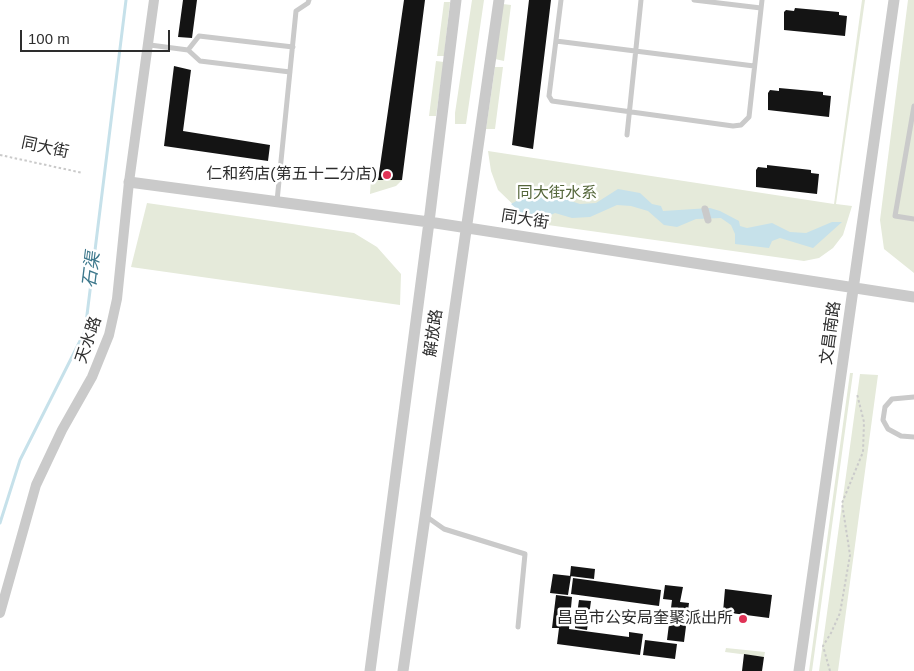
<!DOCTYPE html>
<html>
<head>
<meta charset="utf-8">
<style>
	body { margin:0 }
	#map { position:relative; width:914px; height:671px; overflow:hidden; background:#fff; font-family:Arial,sans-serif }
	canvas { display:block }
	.scale { position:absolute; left:20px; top:30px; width:150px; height:22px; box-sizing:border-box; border:2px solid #2d2d2d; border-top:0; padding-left:6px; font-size:15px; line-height:18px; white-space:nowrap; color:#2d2d2d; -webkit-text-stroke:4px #fff; paint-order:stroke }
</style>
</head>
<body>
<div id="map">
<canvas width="914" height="671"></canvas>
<div class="scale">100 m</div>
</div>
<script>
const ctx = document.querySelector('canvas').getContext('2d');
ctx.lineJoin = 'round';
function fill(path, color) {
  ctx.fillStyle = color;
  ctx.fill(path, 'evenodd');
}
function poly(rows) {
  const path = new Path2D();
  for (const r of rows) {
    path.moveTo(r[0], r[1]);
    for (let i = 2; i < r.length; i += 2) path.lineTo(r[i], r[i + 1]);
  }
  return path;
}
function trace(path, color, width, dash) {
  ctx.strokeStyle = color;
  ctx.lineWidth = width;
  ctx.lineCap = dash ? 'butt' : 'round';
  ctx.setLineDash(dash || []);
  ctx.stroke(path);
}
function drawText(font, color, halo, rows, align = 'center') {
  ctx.font = font + ' Arial,"Noto Sans SC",sans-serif';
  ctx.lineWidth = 5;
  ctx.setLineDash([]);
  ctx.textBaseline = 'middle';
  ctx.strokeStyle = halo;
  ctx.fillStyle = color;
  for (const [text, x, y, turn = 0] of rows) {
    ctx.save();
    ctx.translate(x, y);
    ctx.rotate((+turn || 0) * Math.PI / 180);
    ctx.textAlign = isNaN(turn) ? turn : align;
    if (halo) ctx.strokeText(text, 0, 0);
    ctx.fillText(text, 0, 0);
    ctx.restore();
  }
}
fill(poly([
	[472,0,484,0,466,124,455,124,455,113],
	[862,0,865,0,836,204,852,206,843,235,833,248,819,258,804,261,548,225,524,215,498,190,491,171,488,151,834,204],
	[908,0,914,0,914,273,884,249,880,220],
	[444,2,450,2,444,56,437,56],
	[503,4,511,5,504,61,495,59],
	[436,61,444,62,436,116,429,116],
	[495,67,503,67,495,129,486,129],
	[371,178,402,180,396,186,370,194],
	[147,203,354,233,377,247,401,274,400,305,131,267],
	[850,373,853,373,812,671,809,671],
	[860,374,878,375,838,671,819,671],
	[726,648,765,652,764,657,725,652]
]), '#e5eada');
fill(poly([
	[618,189,640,193,652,204,661,206,663,211,710,208,720,211,739,221,740,226,747,228,772,223,790,232,806,233,832,222,842,222,813,248,780,238,772,241,769,248,735,244,735,234,731,225,721,218,696,219,677,227,664,225,648,211,631,206,617,205,590,217,572,218,555,213,538,221,524,215,511,204,534,191,544,192,580,204,596,203]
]), '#c6e1ea');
trace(poly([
	[0,523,20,460,85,331,126,0]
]), '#c6e1ea', 3);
fill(poly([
	[183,0,197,0,192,38,178,37],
	[404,0,425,0,402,180,378,180],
	[529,0,551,0,533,149,512,145],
	[795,8,839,12,839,15,847,16,845,36,784,30,784,12,786,10,794,11],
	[174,66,191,70,183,131,270,145,268,161,164,146],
	[779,88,823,92,823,95,831,96,829,117,768,110,768,93,770,90,779,91],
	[767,165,811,170,811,173,819,174,817,194,756,187,756,170,758,167,767,168],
	[571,566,595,569,594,579,570,576],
	[553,574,571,576,568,595,550,593],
	[573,578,661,590,659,606,571,594],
	[665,585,683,587,680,602,689,603,684,642,667,640,672,600,663,599],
	[725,589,772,595,769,618,723,612],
	[556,595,572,597,569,629,629,637,629,632,643,634,640,655,557,644,559,628,552,628],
	[579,600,591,601,587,630,575,628],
	[645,640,677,644,675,659,643,655],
	[744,654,764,657,762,671,742,671]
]), '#141414');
trace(poly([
	[0,155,83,173],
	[830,671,823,646,831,633,840,613,850,555,842,503,863,452,864,422,857,394]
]), '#cacaca', 2, [2.5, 2.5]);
trace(poly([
	[561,0,549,96,552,101,733,126,741,125,749,117,762,0],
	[694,0,761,8],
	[556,41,754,66],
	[150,45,188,50],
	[290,72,200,61,188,50,199,36,293,47],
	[914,106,895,216,914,219],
	[627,135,641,0],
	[277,201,296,11,308,3,309,0],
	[914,397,892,399,885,407,883,420,888,429,901,436,914,437],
	[427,517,444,529,525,554,518,627]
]), '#cacaca', 5);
trace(poly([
	[705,209,708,220]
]), '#cacaca', 7);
trace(poly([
	[0,613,36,485,62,430,92,377,109,335,117,299,129,182,154,0]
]), '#cacaca', 10);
trace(poly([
	[129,182,429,222,914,297],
	[370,671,429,222,456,0],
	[403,671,499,0],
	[799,671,894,0]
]), '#cacaca', 11);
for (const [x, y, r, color] of [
	[387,175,5,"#e03256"],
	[743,619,5,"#e03256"]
]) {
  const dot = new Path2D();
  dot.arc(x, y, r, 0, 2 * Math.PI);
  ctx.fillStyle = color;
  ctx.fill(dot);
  trace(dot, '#fff', 2);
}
drawText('16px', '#2d2d2d', '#fff', [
	["同大街",45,148,12],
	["同大街",525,220,9],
	["解放路",434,333,-82],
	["文昌南路",831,333,-82],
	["天水路",89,340,-71]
]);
drawText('16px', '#2d2d2d', '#fff', [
	["仁和药店(第五十二分店)",377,175],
	["昌邑市公安局奎聚派出所",733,619]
], 'right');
drawText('16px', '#55673b', '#fff', [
	["同大街水系",557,194]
]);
drawText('italic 18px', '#3d788c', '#fff', [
	["石渠",92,270,-83]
]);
</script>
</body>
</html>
